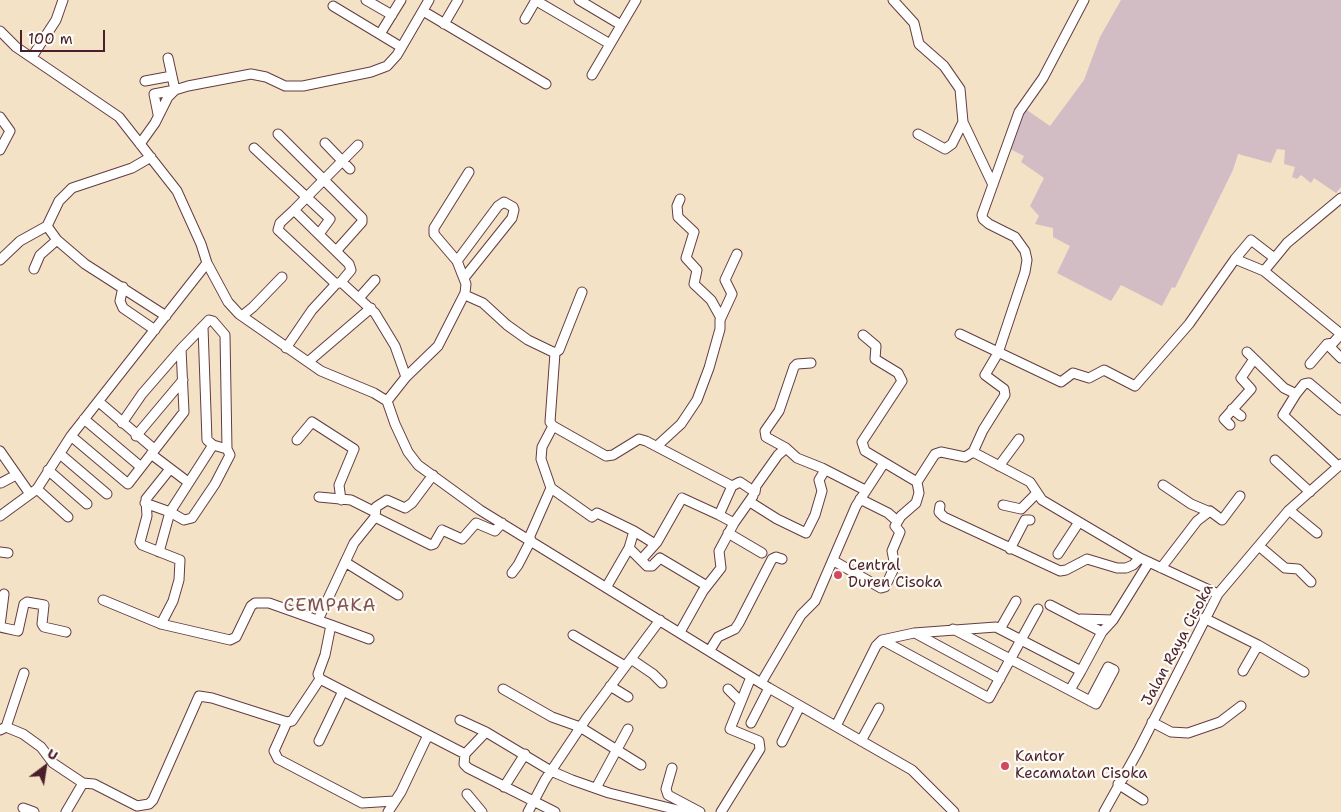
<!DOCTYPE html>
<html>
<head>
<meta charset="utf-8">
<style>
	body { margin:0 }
	#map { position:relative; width:1341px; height:812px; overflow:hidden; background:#f4e2c7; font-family:"Shantell Sans",sans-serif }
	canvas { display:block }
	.north { position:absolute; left:20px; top:742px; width:50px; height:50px; -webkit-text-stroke:4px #fdfcf7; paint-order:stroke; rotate:31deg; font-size:14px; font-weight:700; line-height:20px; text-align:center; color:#4a1f2b }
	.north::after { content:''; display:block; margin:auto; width:18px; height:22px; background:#4a1f2b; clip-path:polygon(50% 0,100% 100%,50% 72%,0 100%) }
	.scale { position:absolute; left:20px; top:30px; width:85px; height:22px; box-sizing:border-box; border:2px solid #4a1f2b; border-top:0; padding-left:6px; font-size:15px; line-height:18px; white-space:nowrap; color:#4a1f2b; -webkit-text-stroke:4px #fdfcf7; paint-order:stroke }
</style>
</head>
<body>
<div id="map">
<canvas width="1341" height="812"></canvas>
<div class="north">U</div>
<div class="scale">100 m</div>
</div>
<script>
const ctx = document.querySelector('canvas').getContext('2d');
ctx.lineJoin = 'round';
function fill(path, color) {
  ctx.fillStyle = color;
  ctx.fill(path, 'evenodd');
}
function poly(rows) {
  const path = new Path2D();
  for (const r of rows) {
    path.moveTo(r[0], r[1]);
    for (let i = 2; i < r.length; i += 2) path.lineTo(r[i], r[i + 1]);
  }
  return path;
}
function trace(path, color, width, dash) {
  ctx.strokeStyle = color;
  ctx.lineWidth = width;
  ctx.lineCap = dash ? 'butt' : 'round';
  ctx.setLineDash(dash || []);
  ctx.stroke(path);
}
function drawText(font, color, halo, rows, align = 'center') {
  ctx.font = font + ' "Shantell Sans",sans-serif';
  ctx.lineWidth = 4.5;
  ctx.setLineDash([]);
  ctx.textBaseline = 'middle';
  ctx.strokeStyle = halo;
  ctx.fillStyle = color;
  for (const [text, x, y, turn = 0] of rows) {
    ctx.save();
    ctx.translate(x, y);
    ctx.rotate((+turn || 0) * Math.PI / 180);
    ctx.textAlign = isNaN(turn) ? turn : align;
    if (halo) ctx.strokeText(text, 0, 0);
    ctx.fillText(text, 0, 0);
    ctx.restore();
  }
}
fill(poly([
	[1121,0,1341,0,1341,187,1336,193,1314,178,1311,183,1301,175,1297,179,1292,177,1295,167,1284,164,1285,150,1277,149,1271,163,1238,154,1233,170,1175,288,1172,287,1162,306,1121,285,1111,301,1057,273,1070,246,1053,237,1053,228,1035,224,1039,216,1030,206,1044,178,1021,162,1024,156,1010,149,1024,108,1050,126,1084,80,1100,37]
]), '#d2bdc5');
const minor = poly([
	[366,0,392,15],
	[535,0,610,44],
	[579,0,621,25],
	[893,0,914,23,919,44,944,66,960,89,963,122,993,185],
	[1084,0,1043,78,1019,112,982,215,983,219,989,224,1015,237,1025,251,1027,260,1025,272,998,353,985,375,1004,389,1005,395,983,430,973,452,1030,482,1042,500,1140,558,1218,594],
	[333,6,401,47],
	[423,11,546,84],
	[525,19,536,0],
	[444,24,458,0],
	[0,31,16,47,119,117,177,191,201,244,207,263,228,302,239,314,308,362,321,371,374,393,387,401,395,424,408,452,418,465,480,510,769,688,912,770,954,812],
	[380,34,401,0],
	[32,57,56,20,63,0],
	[592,75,636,0],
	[145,81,172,76],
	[158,114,154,94,175,90,168,58],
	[0,117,10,131,0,150],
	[278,134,362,218,362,222,337,250],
	[918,134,945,149,952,144,963,122],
	[325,143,350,169],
	[140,144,155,123,168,97,175,90,188,86,251,74,266,77,285,86,303,86,371,72,387,66,397,55,429,0],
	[254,148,330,219,319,234],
	[680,199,677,206,678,217,694,232,686,258,697,270,694,284,711,300,721,318],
	[294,210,349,264,351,270,341,282,336,284,278,230,280,223,294,210],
	[294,210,358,145],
	[47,226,57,240,85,264,166,316],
	[1235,259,1251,240,1273,257],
	[0,260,20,241,47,226,59,201,72,188,132,168,151,157],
	[457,261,498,206,504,202,513,207,514,210,512,218,464,278],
	[34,269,40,255,57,240],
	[1264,271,1287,243,1341,198],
	[341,282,375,313,395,346,406,377,387,401],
	[123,287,120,301,123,308,155,330],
	[465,295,483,303,507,325,528,340,555,353,550,422,553,426,606,456,613,455,639,439,646,441,732,486,740,482,755,492,756,486,778,455,786,448,766,437,765,431,779,411,794,367,797,364,811,363],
	[359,298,375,280],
	[242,316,253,307,282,277],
	[203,327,207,440,213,445,227,449,230,455,215,484,192,518,184,520,170,512,213,445],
	[960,334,1061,382,1073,373,1089,378,1104,370,1135,386,1189,324,1235,259,1264,271,1341,334],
	[1341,334,1333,343,1327,344,1341,358],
	[863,335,876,346,875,359,898,373,902,381,862,442,865,451,917,482,935,454,941,452,965,457,973,452],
	[286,348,312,310,336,284],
	[1247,352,1284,388,1296,394,1304,384,1309,383,1341,410],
	[555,353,559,350,582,292],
	[308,362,371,308],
	[1310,364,1327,344],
	[406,377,438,346,465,293,466,284,457,261,434,234,434,228,469,172],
	[1296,394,1283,415,1338,466],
	[99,402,154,449],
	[1232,409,1241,416],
	[84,419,141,467],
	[122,423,142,394,181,349,209,320,213,321,225,335,227,449],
	[1230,425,1224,419,1251,389,1241,378,1254,359],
	[71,436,128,484,184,412,181,349],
	[136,436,183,380],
	[297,440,312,422,354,449,339,485,341,500],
	[657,446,681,424,697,400,709,368,720,329,720,320,732,294,725,280,737,254],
	[786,448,797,458,822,468,865,490],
	[0,451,30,494],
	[60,454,107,494],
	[151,454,188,482],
	[1275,460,1310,492],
	[999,466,1019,439],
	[48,470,87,504],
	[1,483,16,475],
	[1163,485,1191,504,1210,512],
	[551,488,592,517,597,513,634,531,629,548,607,586],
	[37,489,68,517],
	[319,497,351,500,375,512],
	[860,499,888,513,896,520],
	[750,502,777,519,806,533,815,515,822,491,819,480,825,470],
	[145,503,170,512,159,552],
	[1003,505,1021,509,1036,494],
	[940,506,939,512,944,517,1060,571,1066,570,1087,559,1117,568,1126,568,1133,565,1140,558],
	[1289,510,1317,533],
	[719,515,734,523,753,496],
	[0,516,37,489,71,436,207,263],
	[375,517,431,545,434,544,442,530,462,539,476,523,495,531,502,523],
	[634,531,655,544],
	[728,533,762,553],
	[529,538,551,488,541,459,542,447,553,426],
	[1259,546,1285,568,1298,569,1311,582],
	[629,548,647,566,652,566,660,558,707,586],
	[1010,549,1025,520,1030,520],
	[0,552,8,553],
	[1058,554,1079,522],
	[641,560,657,542,682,498,719,515,732,486],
	[834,561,881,588,885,587,895,566,892,551,900,532,895,526,901,516,916,503,919,493,917,482],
	[345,562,398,595],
	[1161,568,1197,521,1210,511,1222,520,1240,496],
	[512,573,518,565,531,540],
	[1050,605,1102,632],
	[1204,618,1258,645,1243,671],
	[1081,619,1113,620],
	[318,620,354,543,375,517,376,507,387,500,405,508,412,503,433,475],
	[161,624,173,601,179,580,180,560,142,545,140,542,147,516,146,499,170,469],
	[331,625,369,639],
	[0,626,4,594],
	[0,627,18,631,24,604,27,602,44,605,42,624,44,627,66,632],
	[953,629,1096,704,1114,670,1108,667,1090,701],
	[1000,629,1016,601],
	[680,632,703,591,721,568,719,551,734,523],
	[915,633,1000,679],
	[573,635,625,666],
	[882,640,989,698,1038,609],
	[1258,645,1304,672],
	[710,650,718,637,735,629,739,623,772,559,776,557,782,559],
	[631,659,653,674,662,683],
	[320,679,465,754,486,732,551,771,572,780,609,793,686,812],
	[761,683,801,615,815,601,856,506,884,463],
	[610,686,628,697],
	[503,689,552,717,580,727,641,765],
	[728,689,740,701],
	[1070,690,1081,671],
	[460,720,486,732],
	[287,722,274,751,278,759,362,803,394,801],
	[1152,722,1171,732,1188,733,1220,722,1241,706],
	[751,723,769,688],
	[836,726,876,646,882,640,914,633,996,627,1081,671,1102,632,1113,620,1149,562],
	[6,727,24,673],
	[0,730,6,727,23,734,41,747,53,763,83,783],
	[319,741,343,691],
	[861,741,879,708],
	[782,742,800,706],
	[465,754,464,764,468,768,555,812],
	[672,768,666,789,668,795,700,812],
	[1118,784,1143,800],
	[504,787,525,754],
	[596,788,628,729],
	[467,794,482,812],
	[23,808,34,812],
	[66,812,83,783,94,784,137,806,149,804,153,800,199,696,212,698,287,722,292,721,320,679,318,674,325,655,331,625,269,603,255,603,251,606,236,637,230,640,161,624,103,600],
	[388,812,401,792,428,735],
	[528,812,545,780,586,719,660,620],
	[721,812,760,749,759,741,730,729,751,677],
	[1104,812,1138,751,1218,594,1289,510,1341,464]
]);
trace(minor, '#643c42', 11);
trace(minor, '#fff', 9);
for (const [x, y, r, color] of [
	[838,575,5,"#d1495b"],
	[1005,766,5,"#d1495b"]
]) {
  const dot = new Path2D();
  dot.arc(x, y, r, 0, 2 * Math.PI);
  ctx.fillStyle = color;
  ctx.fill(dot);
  trace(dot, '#fdfcf7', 2);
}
drawText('15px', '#4a1f2b', '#fdfcf7', [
	["Central",848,566],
	["Duren Cisoka",848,583],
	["Kantor",1015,757],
	["Kecamatan Cisoka",1015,774]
], 'left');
drawText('15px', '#4a1f2b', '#fdfcf7', [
	["Jalan Raya Cisoka",1178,645,-62]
]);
ctx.letterSpacing = '1px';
drawText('18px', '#7f5351', '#fdfcf7', [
	["CEMPAKA",330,606]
]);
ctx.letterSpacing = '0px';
</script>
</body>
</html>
